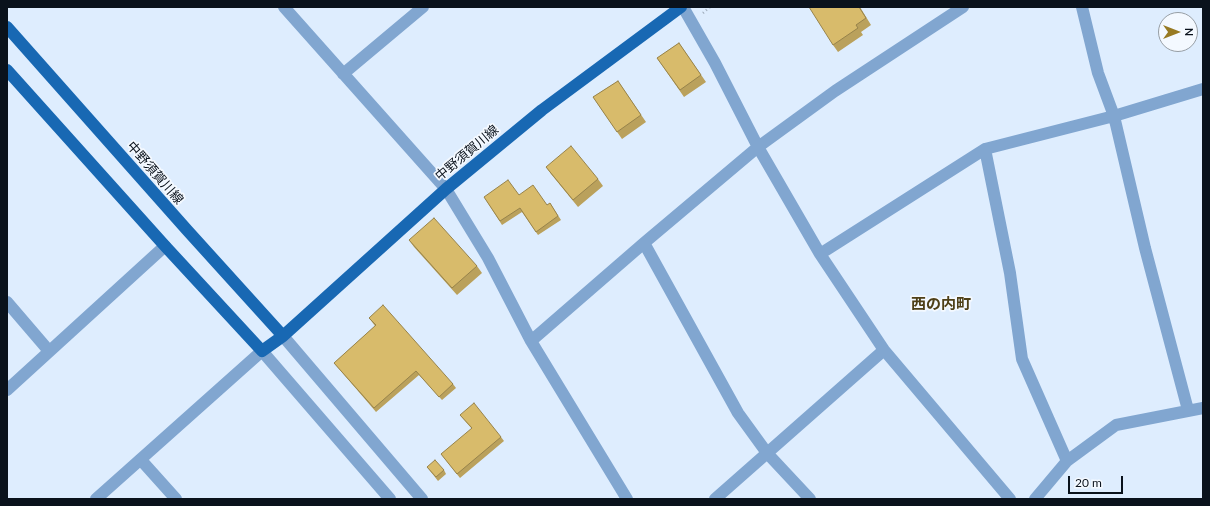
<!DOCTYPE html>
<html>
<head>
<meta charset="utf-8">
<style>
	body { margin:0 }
	#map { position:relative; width:1210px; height:506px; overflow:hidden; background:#deedfe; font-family:Lato,sans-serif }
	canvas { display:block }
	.frame { position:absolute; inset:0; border:8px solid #0a121c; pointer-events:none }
	.north { position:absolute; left:1158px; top:12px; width:40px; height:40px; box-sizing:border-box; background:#f4f9ff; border:1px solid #969da4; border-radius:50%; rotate:90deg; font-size:11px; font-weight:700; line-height:16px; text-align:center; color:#0a121c }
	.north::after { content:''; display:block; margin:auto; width:14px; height:18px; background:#977a23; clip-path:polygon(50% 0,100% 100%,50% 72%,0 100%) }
	.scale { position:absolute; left:1068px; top:476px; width:55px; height:18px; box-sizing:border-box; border:2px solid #0a121c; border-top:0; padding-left:5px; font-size:12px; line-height:14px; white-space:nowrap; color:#0a121c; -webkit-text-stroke:3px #f4f9ff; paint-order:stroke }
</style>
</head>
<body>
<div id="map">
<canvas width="1210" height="506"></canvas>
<div class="frame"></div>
<div class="north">N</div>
<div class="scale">20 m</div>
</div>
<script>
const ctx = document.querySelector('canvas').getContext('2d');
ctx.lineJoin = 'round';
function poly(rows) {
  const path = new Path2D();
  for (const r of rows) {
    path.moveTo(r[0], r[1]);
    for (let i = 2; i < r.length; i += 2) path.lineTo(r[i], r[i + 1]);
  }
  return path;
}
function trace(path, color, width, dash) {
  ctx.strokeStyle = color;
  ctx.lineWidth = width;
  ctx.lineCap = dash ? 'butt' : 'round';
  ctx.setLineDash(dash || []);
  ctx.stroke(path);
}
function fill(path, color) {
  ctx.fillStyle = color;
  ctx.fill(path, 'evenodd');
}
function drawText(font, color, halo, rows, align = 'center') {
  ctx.font = font + ' Lato,"Noto Sans JP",sans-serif';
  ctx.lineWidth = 3.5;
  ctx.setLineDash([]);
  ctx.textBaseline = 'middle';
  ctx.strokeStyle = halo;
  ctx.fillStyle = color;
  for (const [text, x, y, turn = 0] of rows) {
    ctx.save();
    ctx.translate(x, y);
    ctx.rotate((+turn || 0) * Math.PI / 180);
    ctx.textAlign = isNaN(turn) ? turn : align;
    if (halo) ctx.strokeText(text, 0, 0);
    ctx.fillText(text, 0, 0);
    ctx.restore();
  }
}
trace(poly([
	[703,13,710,7]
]), '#9daab9', 2.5, [1, 3]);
trace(poly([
	[284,7,446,189,488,258,531,341,627,499],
	[683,7,715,63,758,147,820,254,884,350,1010,499],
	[1082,7,1098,73,1114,116,1145,248,1188,410],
	[343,74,423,7],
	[985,149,1010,273,1022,359,1067,461],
	[644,243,738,413,767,453,810,499],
	[820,254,985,149,1114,116,1203,89],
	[7,302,49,351],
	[283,336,422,499],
	[531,341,644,243,758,147,835,91,963,7],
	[7,390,165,246],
	[141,460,176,499],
	[96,499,262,351,390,499],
	[715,499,884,350],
	[1035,499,1067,461,1116,425,1203,408]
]), '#81a6d0', 12);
trace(poly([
	[7,27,187,230,283,336],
	[7,70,165,246,262,351,283,336,446,189,542,110,681,7]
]), '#1868b3', 12);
fill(poly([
	[860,7,871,25,861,32,863,35,838,52,833,45],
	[679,43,706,82,684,97,657,58],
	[618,81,646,122,622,139,593,97],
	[546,167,598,179,603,186,578,207,551,174],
	[484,197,547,205,550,203,561,220,538,235,522,212,502,225],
	[409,240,477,266,482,273,457,295,414,247],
	[369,318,453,384,456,388,442,400,419,375,376,412,334,363,375,326],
	[460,415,501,437,504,441,460,478,441,454,472,429],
	[427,467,444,470,446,474,438,481]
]), '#baa15c');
const building = poly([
	[809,7,859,7,866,18,856,25,858,28,833,45,809,7],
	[679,43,701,75,680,90,657,58,679,43],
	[618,81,641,115,617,132,593,97,618,81],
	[571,146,598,179,573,200,546,167,571,146],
	[508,180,519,195,533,185,547,205,550,203,558,216,536,232,520,208,500,221,484,197,508,180],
	[434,218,477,266,452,288,409,240,434,218],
	[383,305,453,384,439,397,416,371,374,408,334,363,376,325,369,318,383,305],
	[474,403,501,437,457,474,441,454,472,428,460,415,474,403],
	[435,460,444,470,436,477,427,467,435,460]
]);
fill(building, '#d8bb6b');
trace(building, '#97834b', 1);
drawText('13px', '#0a121c', '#f4f9ff', [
	["中野須賀川線",467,153,-40],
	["中野須賀川線",155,173,49]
]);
drawText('bold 15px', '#4e4018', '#f4f9ff', [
	["西の内町",941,304]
]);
</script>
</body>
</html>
